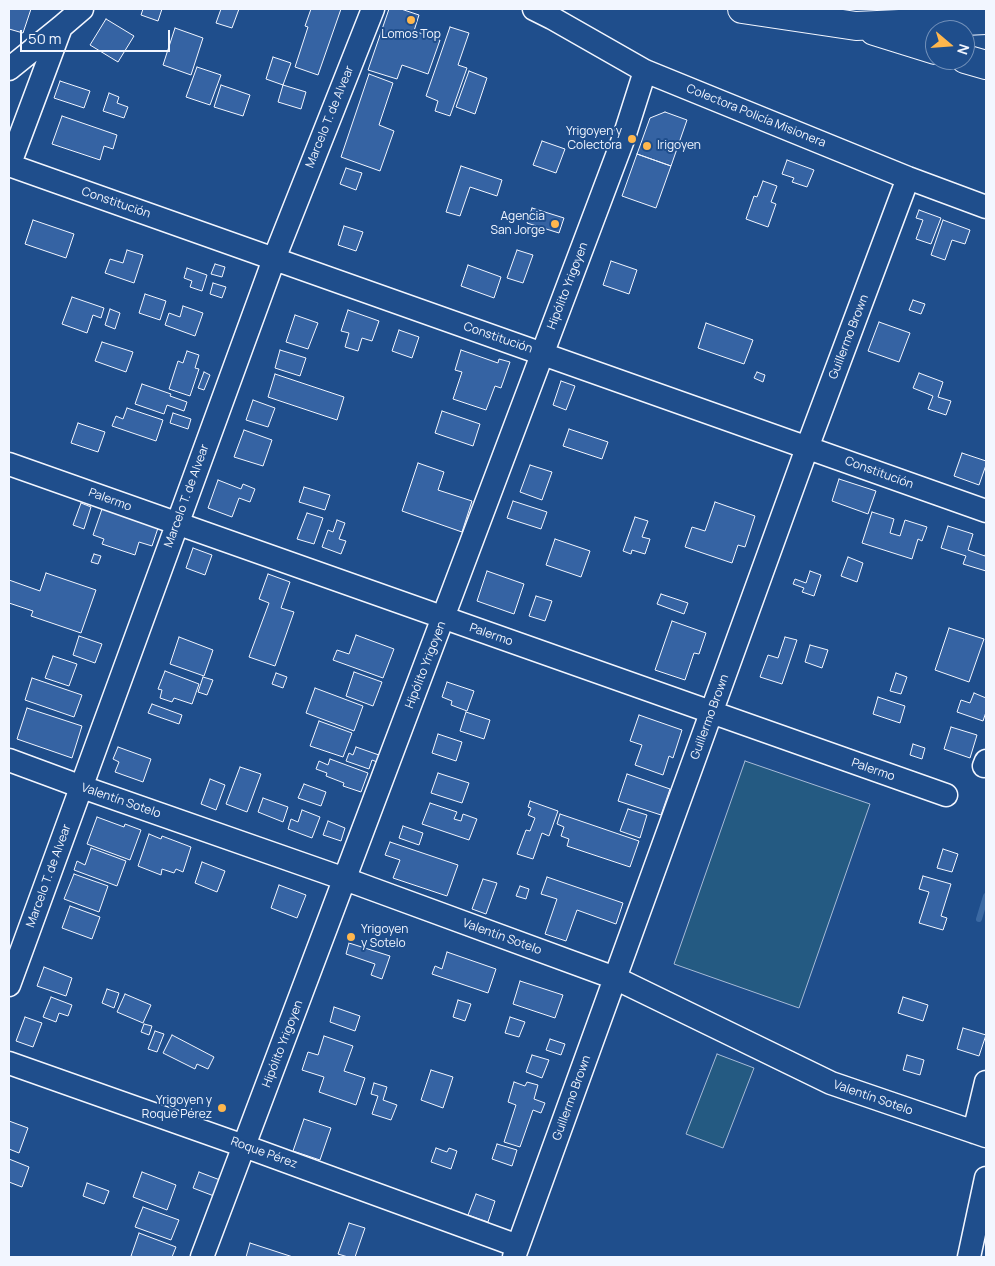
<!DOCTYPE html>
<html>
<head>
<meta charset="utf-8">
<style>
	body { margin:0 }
	#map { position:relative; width:995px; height:1266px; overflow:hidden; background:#1f4e8c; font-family:Manrope,sans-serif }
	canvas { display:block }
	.frame { position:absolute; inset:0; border:10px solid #f2f6ff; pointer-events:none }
	.north { position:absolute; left:925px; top:20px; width:50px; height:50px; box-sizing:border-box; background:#1f4e8c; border:1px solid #7391ba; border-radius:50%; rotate:108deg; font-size:14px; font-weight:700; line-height:20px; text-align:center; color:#f2f6ff }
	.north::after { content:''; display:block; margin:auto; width:18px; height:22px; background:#ffb74d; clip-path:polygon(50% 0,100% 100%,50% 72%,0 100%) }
	.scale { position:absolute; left:20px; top:30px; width:150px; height:22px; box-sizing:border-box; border:2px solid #f2f6ff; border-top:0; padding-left:6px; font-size:15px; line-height:18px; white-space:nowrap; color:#f2f6ff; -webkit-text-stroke:4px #1f4e8c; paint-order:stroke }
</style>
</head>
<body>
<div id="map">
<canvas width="995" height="1266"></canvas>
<div class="frame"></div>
<div class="north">N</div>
<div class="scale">50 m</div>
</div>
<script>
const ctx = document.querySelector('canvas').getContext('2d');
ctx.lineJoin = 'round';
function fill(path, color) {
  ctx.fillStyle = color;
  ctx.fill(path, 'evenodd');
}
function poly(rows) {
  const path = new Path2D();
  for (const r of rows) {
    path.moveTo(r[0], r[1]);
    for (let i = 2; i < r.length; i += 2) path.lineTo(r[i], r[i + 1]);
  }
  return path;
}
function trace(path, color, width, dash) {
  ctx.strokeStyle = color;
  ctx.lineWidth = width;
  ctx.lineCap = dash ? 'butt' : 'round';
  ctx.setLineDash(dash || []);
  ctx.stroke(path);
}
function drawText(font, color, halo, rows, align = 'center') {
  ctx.font = font + ' Manrope,sans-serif';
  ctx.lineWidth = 4;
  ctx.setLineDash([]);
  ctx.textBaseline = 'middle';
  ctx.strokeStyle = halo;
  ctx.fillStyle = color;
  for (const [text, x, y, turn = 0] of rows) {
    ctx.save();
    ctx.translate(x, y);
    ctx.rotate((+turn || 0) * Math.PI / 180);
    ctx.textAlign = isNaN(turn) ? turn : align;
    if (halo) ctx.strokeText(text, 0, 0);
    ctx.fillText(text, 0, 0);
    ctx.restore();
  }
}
const green = poly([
	[745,761,870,804,799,1008,674,964,745,761],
	[717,1054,754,1068,723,1148,686,1134,717,1054]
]);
fill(green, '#245a82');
trace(green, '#a8bbd7', 1);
trace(poly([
	[979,919,986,896]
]), '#3b69a3', 6);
const building = poly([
	[9,9,31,9,23,33,9,29,9,9],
	[143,9,162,9,158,21,141,15,143,9],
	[221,9,239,9,232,28,216,23,221,9],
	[311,9,341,9,318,75,295,67,308,27,305,26,311,9],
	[389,9,401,9,419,15,414,31,440,40,428,74,402,65,397,79,368,70,389,9],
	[106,19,134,36,118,62,90,45,106,19],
	[450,27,469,33,458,65,467,68,450,116,435,111,438,101,426,96,450,27],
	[175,28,203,38,191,75,163,65,175,28],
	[273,57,291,63,283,85,266,79,273,57],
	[197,67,221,75,210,105,186,97,197,67],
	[469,71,487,78,475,114,456,107,469,71],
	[369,74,393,83,379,125,394,131,380,171,341,157,369,74],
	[60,81,90,91,84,108,54,98,60,81],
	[221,85,250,95,243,116,214,107,221,85],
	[283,85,306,92,301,109,278,102,283,85],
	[109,93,119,97,117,103,128,107,124,118,103,111,109,93],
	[665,112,687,120,671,166,637,154,650,118,665,112],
	[62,116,117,135,113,149,104,146,100,160,52,144,62,116],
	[542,141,565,149,556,173,533,165,542,141],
	[637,154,671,166,656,208,622,196,637,154],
	[787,160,814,170,807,187,792,182,794,178,782,174,787,160],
	[461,166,502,180,497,196,470,187,460,216,446,212,461,166],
	[346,168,362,173,356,190,340,184,346,168],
	[763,181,777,186,771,202,776,204,768,227,746,219,754,196,757,197,763,181],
	[532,208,564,218,559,233,527,223,532,208],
	[919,210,941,218,931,244,916,239,923,220,916,218,919,210],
	[33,220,74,234,66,258,25,244,33,220],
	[943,220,970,230,965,244,952,240,945,260,931,255,943,220],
	[344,226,363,232,356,251,338,245,344,226],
	[127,250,143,255,134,283,105,273,110,259,123,263,127,250],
	[517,250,533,255,523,283,507,278,517,250],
	[611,261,637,270,629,294,603,285,611,261],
	[215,264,225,267,222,277,211,274,215,264],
	[468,265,501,277,494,298,461,286,468,265],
	[187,268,207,275,202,291,190,287,192,281,184,278,187,268],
	[213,283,226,287,222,298,210,294,213,283],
	[145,294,166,301,160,320,139,313,145,294],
	[72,297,104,308,101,318,93,315,87,333,62,324,72,297],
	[913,300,925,304,921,314,909,310,913,300],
	[183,306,203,313,195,336,165,325,169,313,180,317,183,306],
	[110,309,120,313,115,329,105,325,110,309],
	[348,310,379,321,372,341,362,338,358,351,345,347,349,333,341,331,348,310],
	[295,315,318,323,308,349,286,342,295,315],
	[879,322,910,333,899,362,868,351,879,322],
	[706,323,753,340,744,364,698,348,706,323],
	[399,330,419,337,412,358,392,351,399,330],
	[102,342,133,352,126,372,95,361,102,342],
	[280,350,306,358,300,376,275,368,280,350],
	[461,350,498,363,499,359,510,362,501,388,495,386,486,410,453,399,462,372,455,370,461,350],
	[187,351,199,355,195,368,199,369,190,396,169,389,178,361,183,363,187,351],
	[204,372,210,375,204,390,198,388,204,372],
	[757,372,765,375,763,382,754,378,757,372],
	[919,373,943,382,938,397,951,401,946,415,928,409,933,396,913,388,919,373],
	[275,374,344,397,337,420,268,397,275,374],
	[561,381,575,386,566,410,553,405,561,381],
	[142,384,171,394,170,396,187,402,184,411,167,405,164,414,135,404,142,384],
	[253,400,275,408,268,427,246,420,253,400],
	[127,408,163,420,156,441,112,426,116,416,123,419,127,408],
	[442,411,480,424,473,446,435,433,442,411],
	[173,413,191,419,188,429,170,423,173,413],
	[78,423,105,432,98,452,71,443,78,423],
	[569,429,608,442,602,459,563,446,569,429],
	[244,430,272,440,263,466,234,457,244,430],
	[962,453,986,461,986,465,979,485,954,476,962,453],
	[418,463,444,472,438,490,472,501,462,532,402,511,418,463],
	[530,465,552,472,542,500,520,492,530,465],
	[839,479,876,491,868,514,832,501,839,479],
	[218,480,241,489,243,484,255,489,250,502,239,498,232,517,208,508,218,480],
	[304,487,330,495,325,510,299,502,304,487],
	[513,501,547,512,541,529,507,518,513,501],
	[715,502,755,516,745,547,738,545,732,563,685,547,692,527,705,531,715,502],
	[81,503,91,507,84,529,73,525,81,503],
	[102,509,158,528,152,546,139,542,135,555,102,544,104,539,93,535,102,509],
	[872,512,894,519,890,533,900,536,905,520,927,527,922,541,918,539,912,559,862,543,872,512],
	[307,513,323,518,314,544,297,539,307,513],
	[635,517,648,521,642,537,650,539,645,554,632,550,631,554,623,551,635,517],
	[337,520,345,523,339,539,346,541,341,554,322,547,328,530,333,532,337,520],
	[948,526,973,534,968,550,985,556,986,551,986,571,963,564,966,556,941,548,948,526],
	[555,539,590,551,581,577,546,565,555,539],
	[193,548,212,555,205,575,186,568,193,548],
	[94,554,101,556,98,564,91,562,94,554],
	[848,557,863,563,857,582,841,576,848,557],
	[487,571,524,584,514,614,477,601,487,571],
	[810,571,821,575,814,596,802,592,804,588,793,584,795,579,806,583,810,571],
	[46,573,96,590,81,633,31,616,33,611,9,603,9,580,40,591,46,573],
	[268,574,290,582,281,608,294,612,275,666,249,657,269,603,259,599,268,574],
	[661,594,688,603,684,614,657,604,661,594],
	[536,596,552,601,545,621,529,616,536,596],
	[672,621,706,633,699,654,694,653,685,680,655,670,672,621],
	[949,628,984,639,969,682,935,670,949,628],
	[356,635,394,649,383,678,333,660,337,650,349,654,356,635],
	[79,636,102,644,95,663,73,655,79,636],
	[179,637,213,650,204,676,170,664,179,637],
	[785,637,797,640,782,684,760,677,768,655,778,658,785,637],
	[810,645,828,650,822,668,805,662,810,645],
	[53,656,77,664,69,686,45,678,53,656],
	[165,671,199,684,192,704,174,698,172,702,160,698,162,690,158,689,165,671],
	[354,672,382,682,373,706,346,696,354,672],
	[276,673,287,677,283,688,272,684,276,673],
	[896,673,907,677,901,694,890,691,896,673],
	[203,677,213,680,207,695,198,692,203,677],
	[32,678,82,695,74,717,25,700,32,678],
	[447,682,474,691,467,711,451,705,452,701,442,697,447,682],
	[315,688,363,706,354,731,306,713,315,688],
	[974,693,986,698,986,712,983,721,957,712,961,700,970,703,974,693],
	[878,697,905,706,900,723,873,714,878,697],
	[152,704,182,715,179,724,148,713,152,704],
	[27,708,82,726,72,758,17,739,27,708],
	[466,712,490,720,484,739,460,731,466,712],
	[639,715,682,730,673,758,669,756,663,775,635,765,642,745,630,741,639,715],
	[319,721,352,733,343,757,310,746,319,721],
	[951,727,977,735,970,758,944,749,951,727],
	[438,734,462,742,456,761,432,753,438,734],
	[913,744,925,748,922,759,910,755,913,744],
	[118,747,151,759,143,782,115,772,119,762,113,759,118,747],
	[356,747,379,755,377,762,372,760,369,769,346,761,349,753,353,755,356,747],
	[330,759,368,773,361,792,343,786,344,783,326,776,327,773,316,769,319,761,328,765,330,759],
	[240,767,261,774,247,812,226,804,240,767],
	[438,773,469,783,462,803,431,793,438,773],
	[627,774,670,789,661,815,618,801,627,774],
	[210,779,225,785,216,810,201,804,210,779],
	[304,784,326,792,321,806,298,798,304,784],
	[263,798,288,807,283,822,258,812,263,798],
	[530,801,558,811,549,836,542,833,533,859,517,854,526,830,530,831,535,818,528,815,531,808,528,807,530,801],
	[430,803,457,812,454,819,461,821,463,814,477,819,469,840,422,824,430,803],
	[628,809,647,815,640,838,620,831,628,809],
	[302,810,320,817,312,838,288,829,291,819,298,822,302,810],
	[560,814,639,841,630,867,567,846,569,839,561,836,564,827,557,824,560,814],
	[97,817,124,827,125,824,141,830,130,860,87,844,97,817],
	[328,821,345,828,341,841,323,835,328,821],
	[403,826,423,833,419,845,399,838,403,826],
	[149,834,161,839,162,836,191,847,183,872,176,869,174,873,162,869,161,875,138,866,149,834],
	[390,842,458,865,447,896,393,878,400,860,385,855,390,842],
	[91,848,126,861,117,886,74,870,77,861,85,865,91,848],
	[943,849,958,854,952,872,937,868,943,849],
	[202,862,225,871,217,892,195,883,202,862],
	[74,874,108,886,99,912,64,899,74,874],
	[923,876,951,884,941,916,947,918,943,930,919,923,929,892,919,889,923,876],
	[547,877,623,903,616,924,577,910,566,941,545,934,557,899,541,894,547,877],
	[483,879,497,883,486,914,472,909,483,879],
	[279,885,306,895,297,918,271,908,279,885],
	[520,886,529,889,526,899,516,896,520,886],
	[70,906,100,917,92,939,62,928,70,906],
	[349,943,390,956,382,979,371,975,375,964,346,954,349,943],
	[447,952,496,969,488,993,432,974,435,966,442,969,447,952],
	[44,967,72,978,66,996,37,986,44,967],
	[520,981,563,995,555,1018,513,1004,520,981],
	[107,989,119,993,114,1008,102,1003,107,989],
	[125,994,151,1005,143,1023,117,1012,125,994],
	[51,997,72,1005,68,1016,59,1013,56,1022,43,1017,51,997],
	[903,997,928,1005,923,1021,898,1013,903,997],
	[458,1000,471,1004,465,1021,453,1017,458,1000],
	[334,1007,360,1016,355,1031,330,1022,334,1007],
	[25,1017,42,1023,33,1047,16,1041,25,1017],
	[510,1017,525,1022,519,1037,505,1033,510,1017],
	[144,1024,152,1026,149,1035,141,1032,144,1024],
	[963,1028,986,1035,979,1056,957,1049,963,1028],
	[155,1031,164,1034,157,1052,148,1049,155,1031],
	[172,1035,214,1057,208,1069,197,1064,195,1069,163,1053,172,1035],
	[324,1036,353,1046,344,1071,365,1078,356,1105,319,1092,324,1077,302,1070,308,1052,318,1055,324,1036],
	[550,1039,565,1044,561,1055,546,1050,550,1039],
	[532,1055,549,1060,542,1078,526,1072,532,1055],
	[907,1055,924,1060,920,1075,903,1070,907,1055],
	[431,1070,453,1077,443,1108,421,1100,431,1070],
	[514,1082,525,1086,527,1082,538,1085,534,1099,545,1103,541,1113,533,1110,520,1147,504,1142,516,1105,508,1102,514,1082],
	[374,1083,387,1087,383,1100,397,1105,391,1120,372,1114,378,1096,371,1094,374,1083],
	[304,1119,331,1128,320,1160,293,1151,304,1119],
	[9,1121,28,1128,19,1153,9,1149,9,1121],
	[497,1144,517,1150,512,1166,492,1159,497,1144],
	[436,1148,447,1152,449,1148,457,1151,451,1169,431,1162,436,1148],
	[9,1159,29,1167,22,1187,9,1182,9,1159],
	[142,1172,176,1185,167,1210,133,1197,142,1172],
	[199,1172,220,1180,214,1196,193,1188,199,1172],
	[87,1183,109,1191,104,1204,83,1196,87,1183],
	[476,1194,495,1201,488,1222,468,1215,476,1194],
	[143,1207,179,1220,171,1240,135,1227,143,1207],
	[349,1223,365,1228,355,1257,348,1257,338,1254,349,1223],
	[139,1233,176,1247,172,1257,135,1257,131,1256,139,1233],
	[250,1243,293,1257,246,1257,250,1243]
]);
fill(building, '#3563a3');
trace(building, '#f2f6ff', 1);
const minor = poly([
	[534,9,552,18,645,71,908,178,986,207],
	[9,69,61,27,82,9],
	[9,165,986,511],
	[9,166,61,27],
	[9,464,946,795],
	[9,760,82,787,345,879,615,978,831,1083,986,1136],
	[984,766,986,761],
	[9,985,274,259,373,9],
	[9,1063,244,1146,518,1246],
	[974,1132,986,1082],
	[202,1257,624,137,645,71],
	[514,1257,807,448,908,178],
	[969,1257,986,1178]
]);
const highway = poly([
	[742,9,856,26,986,20],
	[874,31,935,50],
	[965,59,986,65]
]);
trace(minor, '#f2f6ff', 25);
trace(highway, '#f2f6ff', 30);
trace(minor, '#1f4e8c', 22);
trace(highway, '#1f4e8c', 28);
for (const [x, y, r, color] of [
	[411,20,5,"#ffb74d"],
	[632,139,5,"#ffb74d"],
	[647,146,5,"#ffb74d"],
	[555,224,5,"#ffb74d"],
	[351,937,5,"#ffb74d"],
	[222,1108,5,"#ffb74d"]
]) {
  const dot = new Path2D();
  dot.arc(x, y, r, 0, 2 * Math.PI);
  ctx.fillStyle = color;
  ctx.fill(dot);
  trace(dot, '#1f4e8c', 2);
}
drawText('12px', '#f2f6ff', '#1f4e8c', [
	["Lomos Top",411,35,"center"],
	["Yrigoyen y",622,132],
	["Colectora",622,146],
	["Irigoyen",657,146,"left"],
	["Agencia",545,217],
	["San Jorge",545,231],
	["Yrigoyen",361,930,"left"],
	["y Sotelo",361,944,"left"],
	["Yrigoyen y",212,1101],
	["Roque Pérez",212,1115]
], 'right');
drawText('12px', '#f2f6ff', '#1f4e8c', [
	["Colectora Policía Misionera",756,116,22],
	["Marcelo T. de Alvear",330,117,-68],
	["Constitución",116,203,19],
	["Hipólito Yrigoyen",568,286,-69],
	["Guillermo Brown",849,337,-69],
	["Constitución",498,338,19],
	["Constitución",879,473,20],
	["Marcelo T. de Alvear",187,496,-70],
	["Palermo",110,500,20],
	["Palermo",491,635,19],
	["Hipólito Yrigoyen",426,665,-69],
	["Guillermo Brown",710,717,-70],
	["Palermo",873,770,19],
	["Valentín Sotelo",121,801,19],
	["Marcelo T. de Alvear",49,876,-70],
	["Valentín Sotelo",502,937,20],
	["Hipólito Yrigoyen",283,1044,-69],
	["Guillermo Brown",572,1098,-70],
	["Valentín Sotelo",873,1098,19],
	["Roque Pérez",264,1153,20]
]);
</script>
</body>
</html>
